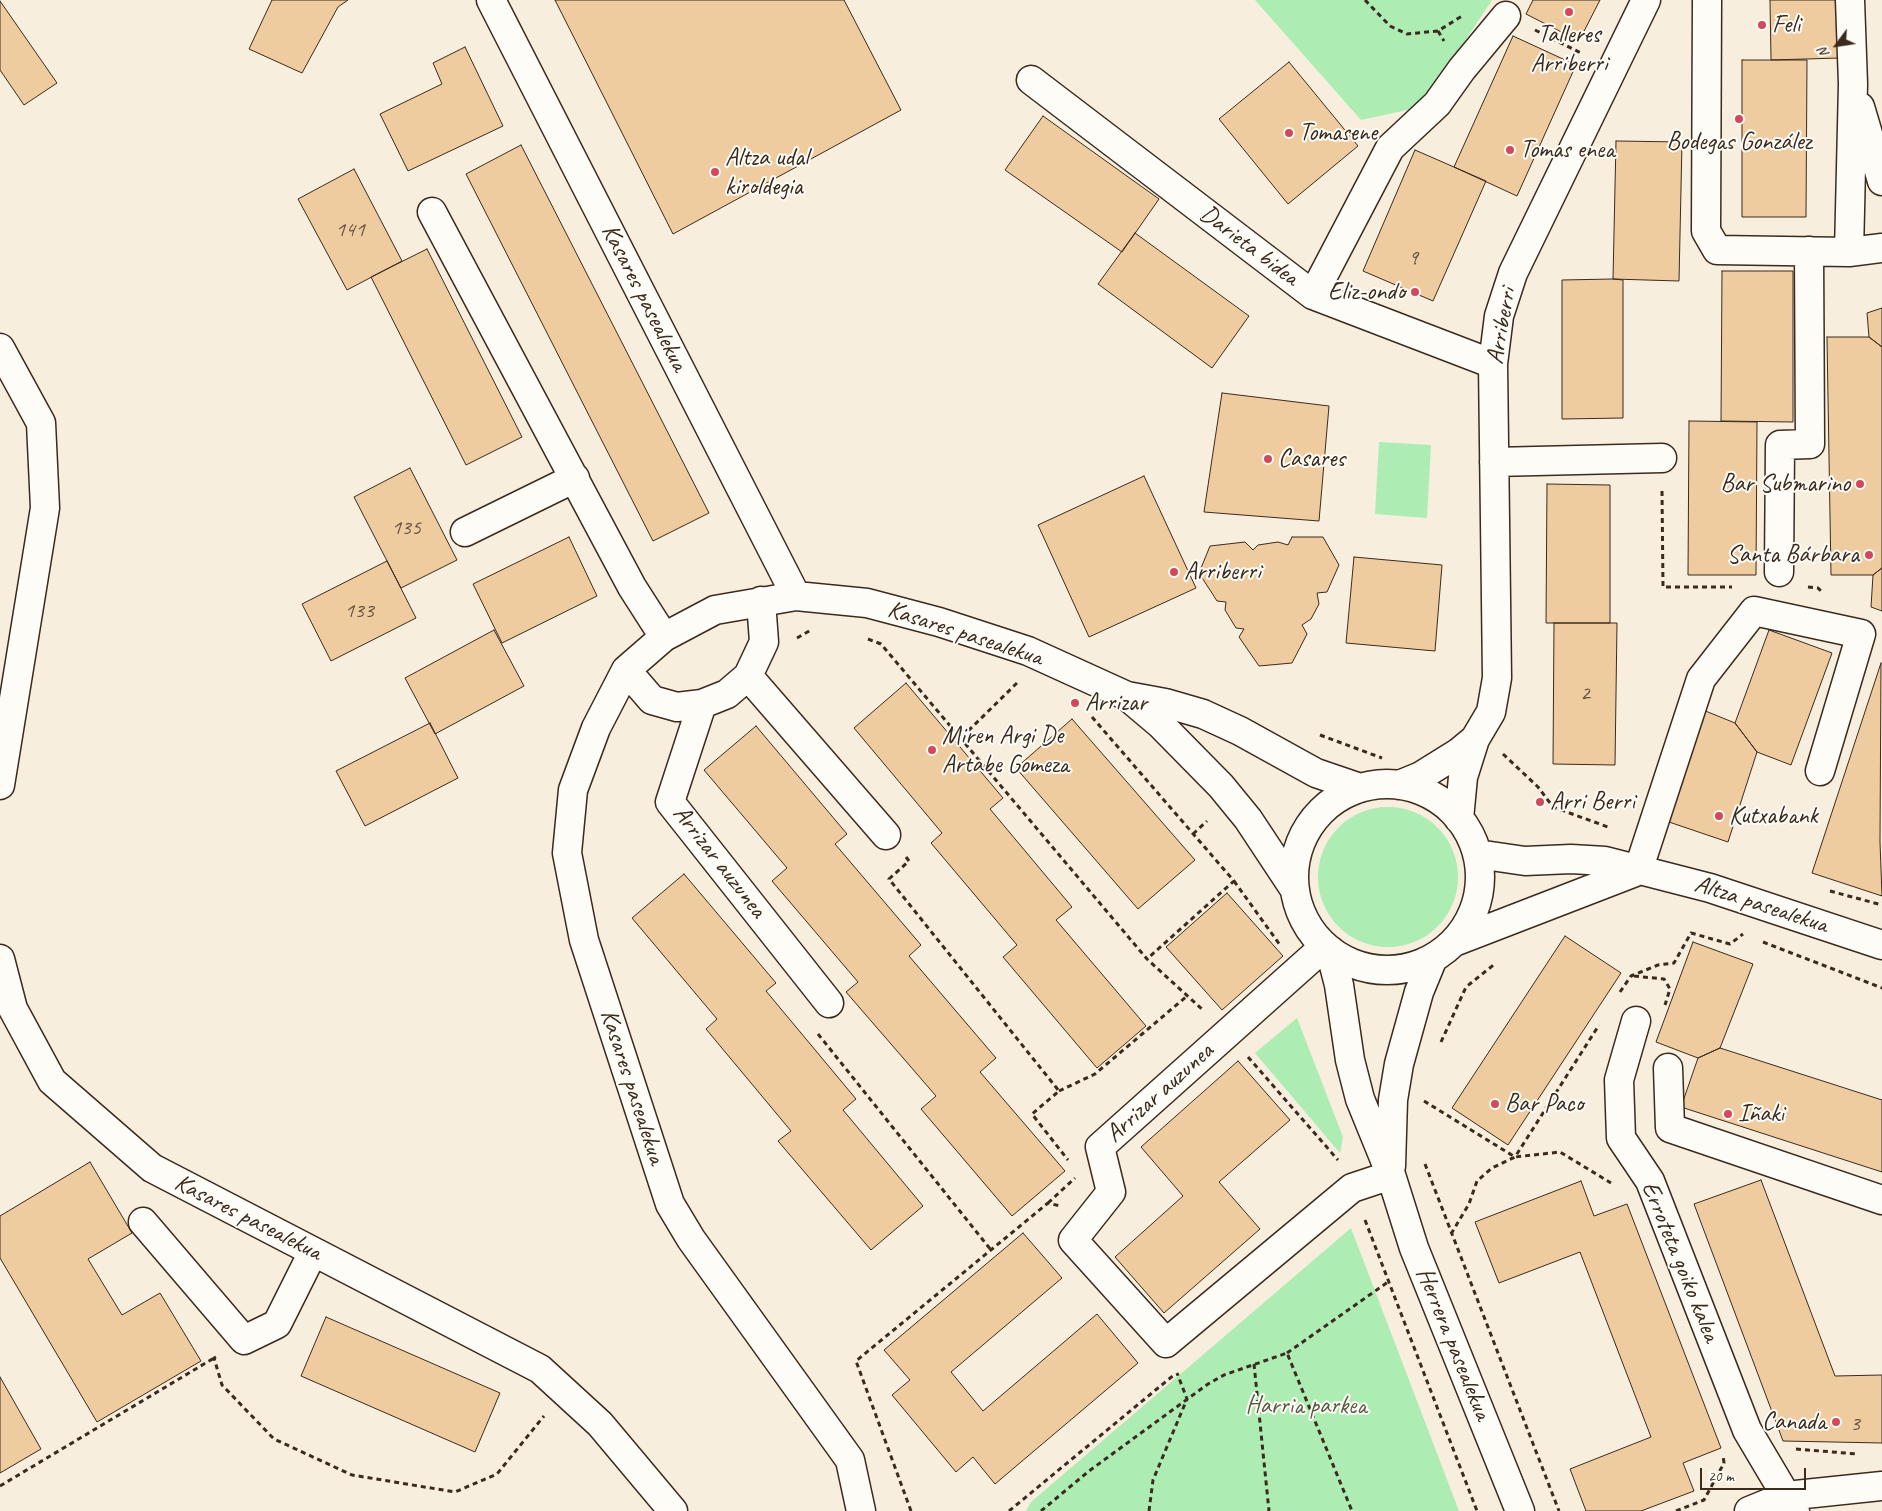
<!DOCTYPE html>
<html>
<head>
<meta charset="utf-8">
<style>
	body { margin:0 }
	#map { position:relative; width:1882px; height:1511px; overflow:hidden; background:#f8eedd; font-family:Caveat,sans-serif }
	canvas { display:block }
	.north { position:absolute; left:1812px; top:20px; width:50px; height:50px; -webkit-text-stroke:4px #fdfcf7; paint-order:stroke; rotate:239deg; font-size:14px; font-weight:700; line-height:20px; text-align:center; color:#3b2a1e }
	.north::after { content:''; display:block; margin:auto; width:18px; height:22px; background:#3b2a1e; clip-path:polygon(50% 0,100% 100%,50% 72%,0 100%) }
	.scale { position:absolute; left:1700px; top:1468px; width:106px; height:22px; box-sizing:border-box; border:2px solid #3b2a1e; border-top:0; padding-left:6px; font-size:15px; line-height:18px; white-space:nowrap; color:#3b2a1e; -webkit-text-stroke:4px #fdfcf7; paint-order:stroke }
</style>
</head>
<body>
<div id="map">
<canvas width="1882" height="1511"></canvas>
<div class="north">N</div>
<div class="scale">20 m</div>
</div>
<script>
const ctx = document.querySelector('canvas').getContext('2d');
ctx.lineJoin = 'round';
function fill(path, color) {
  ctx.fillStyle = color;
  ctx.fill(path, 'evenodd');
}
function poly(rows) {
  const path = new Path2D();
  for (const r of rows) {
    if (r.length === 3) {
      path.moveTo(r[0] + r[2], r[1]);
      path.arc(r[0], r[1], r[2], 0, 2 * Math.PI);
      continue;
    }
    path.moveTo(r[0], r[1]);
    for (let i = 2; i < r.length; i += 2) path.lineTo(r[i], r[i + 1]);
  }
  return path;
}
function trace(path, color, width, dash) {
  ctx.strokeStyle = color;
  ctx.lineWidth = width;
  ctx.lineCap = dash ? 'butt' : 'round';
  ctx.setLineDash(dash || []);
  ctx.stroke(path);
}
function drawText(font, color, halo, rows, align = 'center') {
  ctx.font = font + ' Caveat,sans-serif';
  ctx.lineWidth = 4;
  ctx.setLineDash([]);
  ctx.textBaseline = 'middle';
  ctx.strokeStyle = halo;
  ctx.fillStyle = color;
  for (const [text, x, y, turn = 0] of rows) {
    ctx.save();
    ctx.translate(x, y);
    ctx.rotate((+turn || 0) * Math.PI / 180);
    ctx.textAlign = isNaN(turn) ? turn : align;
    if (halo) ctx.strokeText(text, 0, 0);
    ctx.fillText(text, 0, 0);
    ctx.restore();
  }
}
fill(poly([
	[1255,0,1492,0,1421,107,1361,120],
	[1379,442,1431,445,1427,518,1375,514],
	[1388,877,70],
	[1297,1018,1343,1137,1340,1153,1255,1053],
	[1351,1228,1459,1511,1026,1511,1031,1502]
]), '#adecb3');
const building = poly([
	[272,0,348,0,338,7,302,73,249,49,272,0],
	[555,0,844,0,901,110,673,234,555,0],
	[1533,0,1600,0,1579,41,1526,14,1533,0],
	[1770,0,1839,0,1840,58,1771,60,1770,0],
	[0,1,57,83,24,105,0,70,0,1],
	[1513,36,1576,65,1517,196,1454,167,1513,36],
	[465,47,503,126,408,171,380,114,442,84,433,63,465,47],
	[1742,60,1807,60,1806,217,1742,217,1742,60],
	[1289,62,1358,146,1288,204,1219,119,1289,62],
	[1043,116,1159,199,1122,252,1005,170,1043,116],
	[1616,141,1682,142,1679,281,1613,279,1616,141],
	[521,145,709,513,653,541,466,174,521,145],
	[1415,150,1486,181,1433,301,1363,271,1415,150],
	[354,169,402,261,347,290,298,199,354,169],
	[1135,233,1249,316,1212,368,1098,284,1135,233],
	[427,249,522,437,466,465,371,277,427,249],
	[1722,271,1793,271,1793,422,1721,421,1722,271],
	[1613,279,1623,280,1623,418,1562,419,1562,280,1613,279],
	[1882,308,1882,347,1869,337,1867,313,1882,308],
	[1827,337,1869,337,1882,347,1882,568,1873,575,1831,575,1827,337],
	[1222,393,1329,406,1319,521,1204,512,1222,393],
	[1689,421,1757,422,1756,575,1688,575,1689,421],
	[410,468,457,560,401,588,354,497,410,468],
	[1144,476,1196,588,1089,637,1038,525,1144,476],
	[1547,484,1610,485,1610,623,1546,623,1547,484],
	[569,537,597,596,502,643,473,584,569,537],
	[1292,537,1323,537,1339,565,1327,592,1317,593,1319,604,1311,619,1302,625,1307,634,1292,663,1259,666,1239,637,1244,629,1236,628,1225,610,1226,602,1217,601,1199,573,1210,546,1245,542,1253,550,1258,545,1278,542,1288,545,1292,537],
	[1354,557,1442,565,1435,651,1346,643,1354,557],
	[387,561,416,618,331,661,302,604,387,561],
	[1882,568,1882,611,1871,607,1873,575,1882,568],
	[1554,623,1617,623,1615,765,1553,764,1554,623],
	[494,630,524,686,435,734,405,678,494,630],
	[1769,630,1832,653,1791,765,1757,752,1735,723,1769,630],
	[1881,663,1880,842,1882,896,1812,873,1881,663],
	[906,683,1003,798,990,809,1072,907,1056,920,1146,1026,1097,1068,1003,957,1017,945,931,843,942,833,854,728,906,683],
	[1703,710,1735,723,1757,752,1728,842,1666,821,1703,710],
	[1072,719,1195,860,1138,909,1016,768,1072,719],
	[430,723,458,778,365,826,336,771,430,723],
	[756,726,847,834,835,844,921,945,909,956,996,1058,980,1072,1065,1171,1012,1216,921,1109,936,1096,846,992,858,982,772,881,787,868,704,770,756,726],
	[684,874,776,983,766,991,856,1099,843,1110,923,1206,871,1250,778,1141,791,1131,706,1029,717,1019,632,918,684,874],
	[1227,893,1283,956,1222,1010,1166,947,1227,893],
	[1565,936,1621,973,1508,1145,1452,1108,1565,936],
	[1693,942,1753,964,1720,1048,1698,1058,1656,1042,1693,942],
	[1720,1048,1882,1100,1882,1172,1681,1107,1698,1058,1720,1048],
	[1238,1061,1290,1120,1219,1182,1260,1229,1164,1313,1115,1257,1183,1196,1141,1147,1238,1061],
	[90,1162,132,1233,88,1259,122,1315,160,1293,201,1361,97,1422,0,1258,0,1216,90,1162],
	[1761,1180,1835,1376,1882,1375,1882,1443,1783,1441,1694,1204,1761,1180],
	[1581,1181,1594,1216,1627,1204,1721,1448,1683,1463,1694,1491,1641,1511,1586,1511,1570,1469,1651,1437,1580,1252,1499,1283,1475,1222,1581,1181],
	[1023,1233,1062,1278,951,1372,983,1411,1097,1314,1138,1363,995,1484,973,1457,956,1472,892,1395,910,1380,884,1350,1023,1233],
	[326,1317,500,1393,475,1452,301,1376,326,1317],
	[0,1377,41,1449,0,1473,0,1377]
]);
fill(building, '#eecc9f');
trace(building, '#3b2a1e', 1);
const minor = poly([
	[491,0,796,596],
	[1707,0,1706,231,1717,250,1849,252],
	[1850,0,1853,84,1849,252,1882,248],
	[1031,80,1313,295,1493,364],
	[1860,107,1882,181],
	[432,212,632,587,664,637],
	[1313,295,1390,148,1437,104,1462,69,1506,16],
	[0,348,41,423,45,508,0,785],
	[1494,462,1662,458],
	[465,532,575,478],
	[1779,572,1780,445,1810,444,1809,251],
	[626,670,652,700,677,707,702,704,727,694,748,676,764,642,761,601],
	[748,676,886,835],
	[1128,697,1160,724,1221,786,1248,819,1295,890],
	[702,704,670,802,829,1003],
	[1387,877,93],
	[1399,785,1421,776,1458,753,1475,739,1491,712,1497,678,1493,364,1499,316,1513,273,1646,0],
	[1459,819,1463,777,1475,739],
	[1477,854,1525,861,1571,859,1605,861,1710,888,1882,945],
	[1638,871,1701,679,1754,611,1861,634,1820,771],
	[1454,942,1638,871],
	[1325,946,1100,1147,1111,1192,1073,1240,1166,1343,1352,1188,1391,1175],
	[1330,950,1339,985,1350,1060,1360,1099,1391,1175,1414,1248,1520,1511],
	[0,959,13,1009,52,1081,152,1168,540,1369,600,1424,673,1511],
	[1636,1021,1619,1080,1621,1138,1650,1181,1747,1430,1795,1511],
	[1668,1068,1670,1128,1882,1200],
	[1391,1166,1393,1100,1399,1064,1419,992,1433,958],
	[143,1222,244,1340,277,1324,313,1252],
	[861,1511,850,1460,691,1239,670,1204,584,940,567,853,573,790,596,728,626,670,664,637,715,610,796,596,867,603,939,622,1028,651,1127,696,1165,703,1203,714,1240,731,1316,773,1360,788],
	[1749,1511,1786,1496,1882,1486]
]);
trace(minor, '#3b2a1e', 31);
trace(poly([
	[1365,0,1390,26,1407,34,1438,31,1462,16],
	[1535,30,1583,54],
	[1438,31,1444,41],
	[1662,491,1663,587,1732,587],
	[1808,587,1818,588,1821,591],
	[797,638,811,630],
	[868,639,881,644,1147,959,1204,1011],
	[1092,717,1234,881,1147,959],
	[1320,735,1382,758],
	[962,737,1018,682],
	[1503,754,1538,787,1553,807,1608,827],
	[1193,834,1207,821],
	[906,857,909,861,889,879,1059,1091,1032,1114,1068,1160],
	[1234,881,1280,945],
	[1830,891,1882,905],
	[1763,942,1882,988],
	[1634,976,1664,979,1670,989,1665,1005],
	[1620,992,1631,976,1658,965,1674,963,1691,933,1730,944,1743,934],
	[818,1034,991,1250],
	[1441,1042,1466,987,1496,963],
	[1248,1057,1338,1160],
	[1059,1091,1095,1074,1187,996],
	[1424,1101,1515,1157,1560,1152,1611,1183],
	[1425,1164,1559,1511],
	[1048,1203,1075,1178],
	[1365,1220,1477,1511],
	[1451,1234,1469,1204,1477,1181,1492,1168,1515,1157,1599,1025],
	[1287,1353,1388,1282],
	[216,1357,214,1358,222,1385,274,1439,352,1475,455,1492,497,1474,544,1416],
	[1254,1364,1269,1511],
	[1796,1449,1857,1454],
	[0,1486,214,1358],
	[911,1511,856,1361,1048,1203,1060,1206],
	[1009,1511,1175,1374],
	[1041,1511,1089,1471,1208,1384,1224,1375,1287,1353,1352,1511],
	[1149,1511,1153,1480,1187,1399,1177,1373],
	[1676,1511,1704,1500,1724,1463,1723,1455]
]), '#3b2a1e', 3, [5, 4]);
trace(minor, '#fdfcf7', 28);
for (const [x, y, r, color] of [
	[1569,12,5,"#d1495b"],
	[1762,25,5,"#d1495b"],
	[1739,119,5,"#d1495b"],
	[1289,133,5,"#d1495b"],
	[1510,150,5,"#d1495b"],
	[715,172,5,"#d1495b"],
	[1415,292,5,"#d1495b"],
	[1268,459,5,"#d1495b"],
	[1860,484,5,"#d1495b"],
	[1869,555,5,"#d1495b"],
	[1174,572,5,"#d1495b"],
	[1075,703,5,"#d1495b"],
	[932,750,5,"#d1495b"],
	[1540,802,5,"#d1495b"],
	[1719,816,5,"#d1495b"],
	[1495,1104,5,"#d1495b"],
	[1728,1114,5,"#d1495b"],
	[1836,1422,5,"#d1495b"]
]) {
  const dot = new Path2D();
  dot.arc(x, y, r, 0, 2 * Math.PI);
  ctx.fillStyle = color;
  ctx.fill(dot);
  trace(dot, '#fdfcf7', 2);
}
drawText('22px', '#68523e', null, [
	["141",350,230],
	["9",1413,258],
	["135",406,528],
	["133",359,611],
	["2",1585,694],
	["3",1855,1424]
]);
drawText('25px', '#3b2a1e', '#fdfcf7', [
	["Feli",1772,25],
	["Talleres",1569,35,"center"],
	["Arriberri",1569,64,"center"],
	["Tomasene",1299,133],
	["Bodegas González",1739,142,"center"],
	["Tomas enea",1520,150],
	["Altza udal",725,158],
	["kiroldegia",725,187],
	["Eliz-ondo",1405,292,"right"],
	["Casares",1278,459],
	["Bar Submarino",1850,484,"right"],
	["Santa Bárbara",1859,555,"right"],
	["Arriberri",1184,572],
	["Arrizar",1085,703],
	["Miren Argi De",942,736],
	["Artabe Gomeza",942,765],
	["Arri Berri",1550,802],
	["Kutxabank",1729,816],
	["Bar Paco",1505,1104],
	["Iñaki",1738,1114],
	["Canada",1826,1422,"right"]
], 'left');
drawText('25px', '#3b2a1e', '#fdfcf7', [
	["Darieta bidea",1249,246,37],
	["Kasares pasealekua",644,298,63],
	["Arriberri",1502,326,-80],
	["Kasares pasealekua",965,634,18],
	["Arrizar auzunea",719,862,52],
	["Altza pasealekua",1761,905,18],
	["Kasares pasealekua",632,1087,72],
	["Arrizar auzunea",1160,1093,-42],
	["Kasares pasealekua",248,1218,27],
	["Erroteta goiko kalea",1680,1262,68],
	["Herrera pasealekua",1453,1344,68]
]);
drawText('25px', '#585a43', '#fdfcf7', [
	["Harria parkea",1306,1406]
]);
</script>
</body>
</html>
